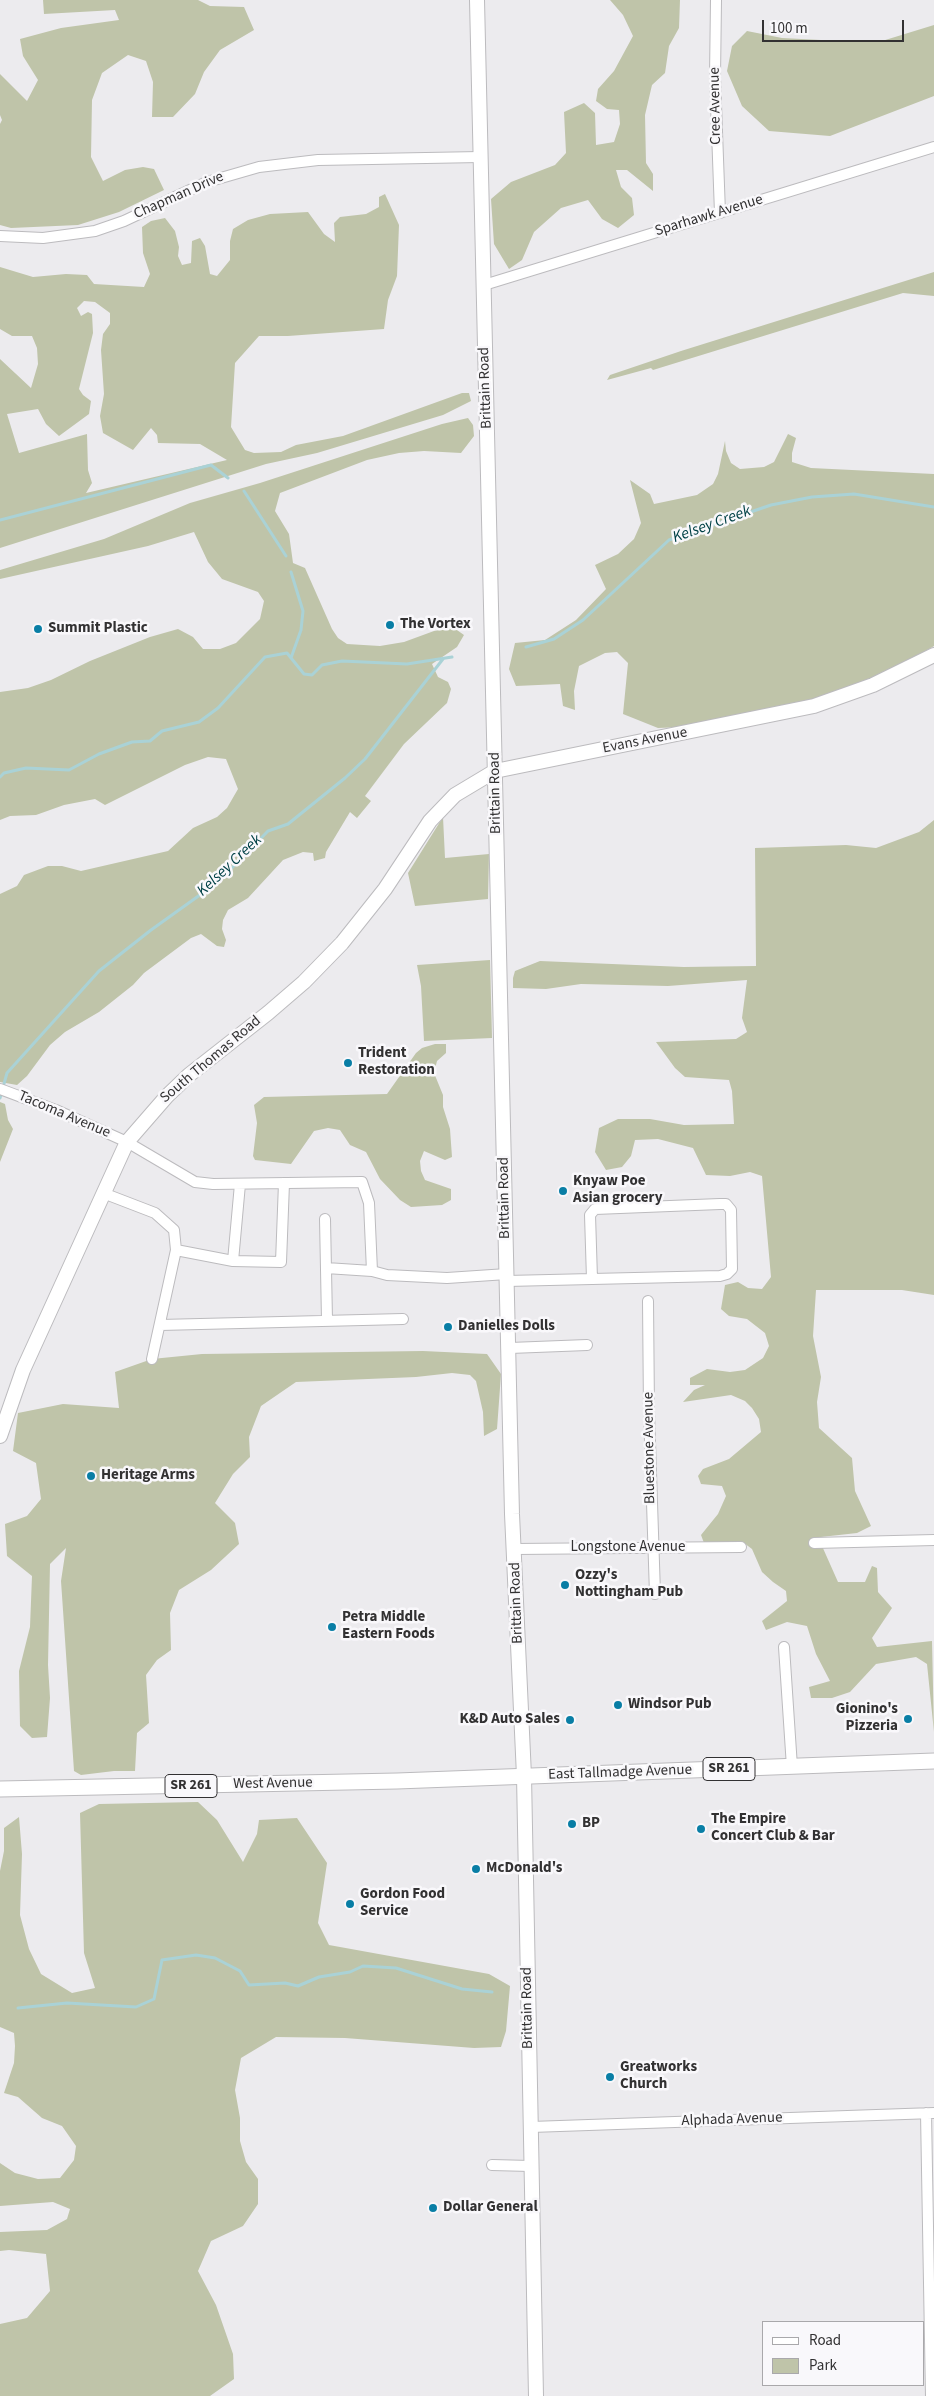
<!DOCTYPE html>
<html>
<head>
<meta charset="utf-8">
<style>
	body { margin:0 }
	#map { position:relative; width:934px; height:2396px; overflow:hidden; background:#ecebee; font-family:"Source Sans 3",sans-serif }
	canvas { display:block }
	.legend { position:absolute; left:762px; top:2321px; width:162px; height:65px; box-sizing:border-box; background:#f9f8fb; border:1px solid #a9a8ab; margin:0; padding:6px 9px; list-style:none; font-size:15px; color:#323132 }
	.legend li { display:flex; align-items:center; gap:10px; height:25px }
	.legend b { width:25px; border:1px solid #a9a8ab }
	.scale { position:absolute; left:762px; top:20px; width:142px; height:22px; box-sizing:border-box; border:2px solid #323132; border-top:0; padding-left:6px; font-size:15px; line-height:18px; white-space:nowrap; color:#323132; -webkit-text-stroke:4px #f9f8fb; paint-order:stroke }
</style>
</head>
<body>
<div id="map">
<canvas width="934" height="2396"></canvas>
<ul class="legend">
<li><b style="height:6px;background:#fff"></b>Road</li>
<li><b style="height:14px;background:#bfc4a9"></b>Park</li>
</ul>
<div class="scale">100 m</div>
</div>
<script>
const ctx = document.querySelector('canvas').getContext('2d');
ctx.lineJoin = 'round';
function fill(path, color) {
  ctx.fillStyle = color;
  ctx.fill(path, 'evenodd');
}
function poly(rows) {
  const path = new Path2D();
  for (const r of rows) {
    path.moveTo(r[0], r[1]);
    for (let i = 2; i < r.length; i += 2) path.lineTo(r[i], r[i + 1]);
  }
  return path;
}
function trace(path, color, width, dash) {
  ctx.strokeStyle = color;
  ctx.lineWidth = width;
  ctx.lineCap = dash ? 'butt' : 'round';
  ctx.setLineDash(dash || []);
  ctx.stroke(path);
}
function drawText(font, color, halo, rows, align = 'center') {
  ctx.font = font + ' "Source Sans 3",sans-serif';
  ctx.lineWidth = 5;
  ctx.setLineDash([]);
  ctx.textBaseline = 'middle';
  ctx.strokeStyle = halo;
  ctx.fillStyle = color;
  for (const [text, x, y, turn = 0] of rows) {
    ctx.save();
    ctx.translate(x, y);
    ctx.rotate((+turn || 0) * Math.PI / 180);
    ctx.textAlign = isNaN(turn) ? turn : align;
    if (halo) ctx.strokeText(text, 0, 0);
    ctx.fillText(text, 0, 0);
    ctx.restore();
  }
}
fill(poly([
	[43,0,198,0,210,6,244,7,254,30,220,50,204,72,195,94,173,117,152,117,153,82,146,61,128,55,102,73,92,100,91,157,103,181,125,170,143,167,154,169,164,190,119,212,78,225,11,228,0,225,0,124,2,120,0,115,0,74,27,101,38,80,23,56,20,39,61,28,119,20,115,10,44,14],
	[610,0,680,0,679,28,669,46,665,73,652,85,645,115,646,163,653,174,653,191,627,170,616,170,621,187,632,198,634,215,618,228,602,219,588,200,561,208,534,232,522,260,509,269,494,244,491,199,511,182,555,165,566,153,564,112,584,103,595,113,596,145,614,142,620,124,619,110,607,109,596,101,598,89,614,71,633,36,623,15],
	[934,25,934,96,830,136,769,131,742,106,727,71,732,46,747,31,782,38,860,42,882,41],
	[385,194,399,225,397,276,388,300,384,329,288,336,259,336,235,363,231,427,245,450,254,453,281,452,296,445,343,436,462,393,469,393,471,401,443,415,317,453,266,464,0,548,0,359,31,388,38,364,37,348,32,336,12,336,0,329,0,267,33,277,66,274,87,275,94,284,144,287,150,274,143,253,142,227,151,221,165,218,175,231,179,247,178,256,182,265,191,263,192,241,200,238,205,246,210,274,217,276,230,260,230,241,233,229,248,220,270,214,308,212,324,234,335,242,334,223,340,217,366,214,379,207,379,197],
	[84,301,95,302,110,313,110,324,103,334,101,350,104,394,100,416,103,433,133,450,151,428,157,435,158,443,200,444,227,460,86,493,92,483,88,470,87,434,19,453,7,414,38,409,46,424,59,436,89,414,91,401,83,395,79,389,93,333,92,314,88,312,81,316,77,308],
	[934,272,934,296,903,293,653,370,651,368,607,380,610,375,681,351],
	[468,418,473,425,474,436,461,453,424,451,399,453,367,460,280,493,275,511,289,534,293,563,305,568,332,629,338,638,347,644,380,646,404,642,434,631,454,628,464,635,457,647,432,664,438,677,448,682,451,689,447,703,404,744,365,796,371,801,357,818,350,812,326,852,325,858,314,861,313,853,303,852,283,860,248,898,228,910,223,920,222,929,226,940,224,947,217,946,201,934,191,938,144,973,133,985,99,1012,65,1032,50,1045,27,1076,17,1085,0,1082,0,894,17,886,24,875,48,866,62,866,81,871,168,851,193,828,217,817,227,808,238,789,226,759,208,757,185,765,105,805,95,799,64,805,36,815,10,816,0,820,0,692,28,688,51,680,90,661,150,637,178,629,193,637,203,649,220,649,236,643,260,619,264,601,258,592,222,579,208,562,194,532,148,546,0,579,0,570,104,539,190,503,260,483,442,424],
	[788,434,796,438,792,453,792,462,811,468,934,474,934,646,883,676,785,709,682,727,658,728,623,714,628,663,617,652,605,653,579,666,574,691,575,710,563,706,560,684,516,686,509,669,515,643,545,640,576,620,606,589,595,565,618,554,634,539,641,523,630,480,650,494,654,504,697,495,713,484,718,474,725,441,726,451,731,463,740,469,764,467,774,462],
	[443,817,445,858,489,854,488,899,415,906,408,873],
	[934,820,934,1295,902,1290,816,1290,813,1336,821,1377,817,1402,819,1428,852,1458,855,1491,871,1526,857,1533,821,1537,822,1546,838,1582,865,1582,872,1566,877,1568,878,1592,892,1608,872,1638,877,1647,932,1641,934,1732,927,1664,916,1657,876,1664,850,1692,832,1698,811,1698,809,1687,830,1681,816,1654,807,1626,787,1622,766,1630,762,1621,787,1601,786,1591,773,1582,762,1572,752,1549,744,1543,704,1543,701,1535,718,1514,726,1496,722,1486,701,1484,698,1476,703,1469,729,1459,761,1432,759,1419,752,1408,745,1401,731,1395,683,1402,694,1390,705,1385,690,1385,690,1378,707,1369,730,1372,745,1370,763,1358,769,1346,765,1333,747,1319,729,1316,721,1309,725,1285,738,1282,748,1288,762,1289,771,1277,762,1176,750,1172,730,1176,706,1175,693,1148,658,1139,635,1140,631,1156,622,1167,606,1170,595,1152,599,1128,618,1119,650,1119,684,1125,734,1124,732,1091,729,1080,685,1077,675,1068,656,1042,736,1039,747,1032,742,1018,747,980,668,986,581,984,546,989,513,988,513,978,515,971,540,961,684,967,756,966,755,848,846,845,876,848,919,832],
	[490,960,492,1038,424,1041,421,986,417,965],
	[435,1044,446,1044,446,1053,437,1061,434,1073,443,1095,443,1107,450,1129,452,1157,445,1160,424,1151,420,1161,421,1171,425,1180,451,1189,451,1200,442,1205,411,1207,400,1200,380,1179,366,1152,350,1145,340,1130,328,1128,314,1131,291,1164,255,1160,253,1156,257,1123,254,1105,264,1097,387,1094,416,1053,422,1048],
	[0,1102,5,1104,8,1120,13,1129,0,1162],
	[423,1351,487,1354,501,1374,497,1429,484,1436,483,1412,476,1381,470,1375,452,1373,416,1377,296,1382,261,1406,249,1437,250,1457,233,1474,215,1503,235,1523,239,1544,211,1570,179,1590,170,1613,171,1650,157,1660,146,1675,149,1723,137,1733,135,1771,114,1771,81,1775,74,1771,61,1581,66,1548,50,1564,48,1665,50,1698,47,1737,32,1738,20,1726,19,1671,30,1627,32,1576,7,1556,5,1524,27,1516,41,1499,36,1463,13,1451,18,1413,63,1404,119,1408,115,1372,152,1359,202,1354],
	[198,1802,217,1820,243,1862,257,1834,259,1820,297,1818,327,1863,318,1923,329,1945,489,1974,510,1986,506,2031,501,2047,474,2048,345,2038,276,2037,241,2058,235,2090,240,2118,240,2141,246,2162,258,2179,258,2204,243,2226,211,2241,198,2271,216,2305,233,2354,234,2379,210,2396,0,2396,0,2324,27,2318,50,2291,46,2254,9,2250,0,2251,0,2232,47,2230,67,2219,70,2209,53,2202,0,2206,0,2163,15,2173,38,2179,60,2178,74,2160,76,2146,62,2126,42,2118,18,2097,4,2093,14,2063,15,2046,14,2033,0,2027,0,1871,4,1851,4,1828,19,1817,22,1854,20,1915,29,1949,41,1974,72,1993,95,1988,84,1953,80,1813,99,1804]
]), '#bfc4a9');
trace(poly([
	[244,491,286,556],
	[0,520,211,465,228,478],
	[526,647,554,639,583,620,669,540,771,505,812,497,854,494,934,507],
	[291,658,301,630,303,611,291,572],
	[0,777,4,773,26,768,69,770,99,754,132,742,150,741,162,731,199,722,218,708,265,657,287,653,304,674,312,675,322,665,342,661,407,664,452,657],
	[0,1098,7,1073,99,971,151,930,218,882,268,831,288,824,345,778,365,759,443,659],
	[18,2008,67,2003,136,2007,154,1999,162,1960,196,1955,215,1958,240,1971,249,1985,285,1983,298,1986,319,1977,350,1972,363,1966,396,1968,462,1989,492,1992]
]), '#aad2d6', 3);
const street = poly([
	[716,0,715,77,720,213],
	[0,236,43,238,95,231,124,221,207,182,259,167,318,160,480,157],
	[484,285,934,147],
	[0,1089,56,1110,127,1142,195,1182,213,1184,362,1182,369,1203,372,1271],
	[103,1193,155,1213,174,1230,176,1250,152,1359],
	[325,1219,327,1320],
	[176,1250,233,1261,281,1262,284,1183],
	[233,1261,240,1184],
	[326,1268,372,1271,387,1275,447,1278,507,1274],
	[507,1281,592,1279,720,1276,727,1274,732,1269,731,1210,726,1204,720,1204,595,1209,590,1215,592,1279],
	[648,1301,649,1411,655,1594],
	[160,1325,403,1319],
	[510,1348,587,1345],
	[814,1543,934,1540],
	[515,1549,741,1547],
	[784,1647,792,1767],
	[926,2113,931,2396],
	[531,2127,934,2113],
	[492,2165,530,2166]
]);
const secondary = poly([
	[477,0,512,1514,524,1776,536,2396],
	[0,1436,23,1370,127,1142,167,1096,189,1075,268,1013,304,982,342,943,385,889,430,821,455,795,495,771,814,706,873,685,934,655]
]);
const primary = poly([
	[0,1789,397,1781,934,1761]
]);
trace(street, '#bcbbbe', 12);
trace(secondary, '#bcbbbe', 16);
trace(primary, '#bcbbbe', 17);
trace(street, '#fff', 10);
trace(secondary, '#fff', 14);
trace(primary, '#fff', 15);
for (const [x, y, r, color] of [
	[390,625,5,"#097ea5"],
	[38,629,5,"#097ea5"],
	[348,1063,5,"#097ea5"],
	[563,1191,5,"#097ea5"],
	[448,1327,5,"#097ea5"],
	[91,1476,5,"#097ea5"],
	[565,1585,5,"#097ea5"],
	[332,1627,5,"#097ea5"],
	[618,1705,5,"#097ea5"],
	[908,1719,5,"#097ea5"],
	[570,1720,5,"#097ea5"],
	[572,1824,5,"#097ea5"],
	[701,1829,5,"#097ea5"],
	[476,1869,5,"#097ea5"],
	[350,1904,5,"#097ea5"],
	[610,2077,5,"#097ea5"],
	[433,2208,5,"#097ea5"]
]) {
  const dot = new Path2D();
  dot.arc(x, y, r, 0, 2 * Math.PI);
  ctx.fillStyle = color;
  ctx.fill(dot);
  trace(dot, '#f9f8fb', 2);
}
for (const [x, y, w] of [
	[729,1769,52],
	[191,1786,52]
]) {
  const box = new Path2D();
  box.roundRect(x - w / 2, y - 11.5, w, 23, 4);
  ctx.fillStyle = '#f9f8fb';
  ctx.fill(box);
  trace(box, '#323132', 1);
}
drawText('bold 14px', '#323132', null, [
	["SR 261",729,1769],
	["SR 261",191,1786]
]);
drawText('15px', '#323132', '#f9f8fb', [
	["Cree Avenue",716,106,-91],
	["Chapman Drive",179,196,-24],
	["Sparhawk Avenue",709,216,-17],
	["Brittain Road",486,388,-92],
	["Evans Avenue",645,741,-11],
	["Brittain Road",496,793,-91],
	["South Thomas Road",211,1060,-40],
	["Tacoma Avenue",64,1115,23],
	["Brittain Road",505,1198,-91],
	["Bluestone Avenue",650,1448,-91],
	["Longstone Avenue",628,1548],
	["Brittain Road",517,1603,-92],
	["East Tallmadge Avenue",620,1773,-2],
	["West Avenue",273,1784,-1],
	["Brittain Road",528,2008,-91],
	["Alphada Avenue",732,2120,-2]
]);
drawText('bold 15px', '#323132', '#f9f8fb', [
	["The Vortex",400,625],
	["Summit Plastic",48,629],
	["Trident",358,1054],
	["Restoration",358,1071],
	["Knyaw Poe",573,1182],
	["Asian grocery",573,1199],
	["Danielles Dolls",458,1327],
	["Heritage Arms",101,1476],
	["Ozzy's",575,1576],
	["Nottingham Pub",575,1593],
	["Petra Middle",342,1618],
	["Eastern Foods",342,1635],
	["Windsor Pub",628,1705],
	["Gionino's",898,1710,"right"],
	["Pizzeria",898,1727,"right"],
	["K&D Auto Sales",560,1720,"right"],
	["The Empire",711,1820],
	["Concert Club & Bar",711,1837],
	["BP",582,1824],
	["McDonald's",486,1869],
	["Gordon Food",360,1895],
	["Service",360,1912],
	["Greatworks",620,2068],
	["Church",620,2085],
	["Dollar General",443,2208]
], 'left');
drawText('italic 16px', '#014146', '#f9f8fb', [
	["Kelsey Creek",712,525,-20],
	["Kelsey Creek",230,866,-43]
]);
</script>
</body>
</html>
